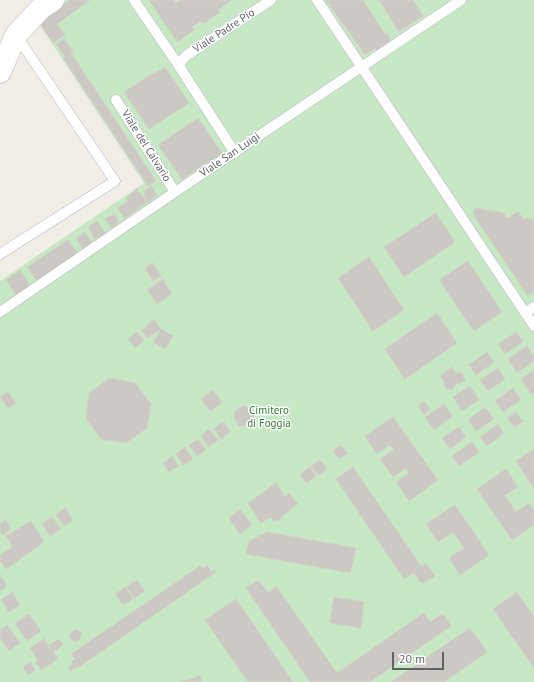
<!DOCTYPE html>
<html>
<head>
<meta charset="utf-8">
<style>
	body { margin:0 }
	#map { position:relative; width:534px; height:682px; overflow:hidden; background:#f1eee7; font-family:"PT Sans",sans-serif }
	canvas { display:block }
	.scale { position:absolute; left:392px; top:652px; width:52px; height:18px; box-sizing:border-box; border:2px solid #5f6368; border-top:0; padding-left:5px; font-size:12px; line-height:14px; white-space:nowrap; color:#5f6368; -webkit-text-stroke:3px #fff; paint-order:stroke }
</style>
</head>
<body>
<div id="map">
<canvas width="534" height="682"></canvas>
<div class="scale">20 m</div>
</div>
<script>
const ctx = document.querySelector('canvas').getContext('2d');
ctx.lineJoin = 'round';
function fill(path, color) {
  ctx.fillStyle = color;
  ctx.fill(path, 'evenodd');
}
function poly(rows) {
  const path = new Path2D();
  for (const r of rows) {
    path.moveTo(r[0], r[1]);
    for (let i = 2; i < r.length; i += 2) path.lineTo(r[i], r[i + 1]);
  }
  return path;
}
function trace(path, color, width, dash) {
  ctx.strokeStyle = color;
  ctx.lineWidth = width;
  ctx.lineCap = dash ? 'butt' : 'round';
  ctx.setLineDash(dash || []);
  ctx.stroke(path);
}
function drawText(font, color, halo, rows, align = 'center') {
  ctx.font = font + ' "PT Sans",sans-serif';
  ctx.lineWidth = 3;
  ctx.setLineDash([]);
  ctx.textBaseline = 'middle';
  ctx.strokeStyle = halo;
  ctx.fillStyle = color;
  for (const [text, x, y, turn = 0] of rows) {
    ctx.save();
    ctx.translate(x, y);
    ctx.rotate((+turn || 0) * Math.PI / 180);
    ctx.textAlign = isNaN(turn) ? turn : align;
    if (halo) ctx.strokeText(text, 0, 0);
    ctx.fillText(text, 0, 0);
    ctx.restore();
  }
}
fill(poly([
	[67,0,534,0,534,682,0,682,0,281,144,183,37,21]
]), '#c6e8c4');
const building = poly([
	[70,0,90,0,57,24,65,35,53,43,38,21,70,0],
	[149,0,174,0,176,3,181,0,232,0,218,10,220,12,203,24,201,21,192,27,194,30,177,42,149,0],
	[326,0,363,0,385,34,390,36,389,42,377,51,375,48,365,55,326,0],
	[377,0,413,0,423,16,399,32,381,3,377,0],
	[64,39,73,51,71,53,156,181,148,186,63,58,65,57,56,44,64,39],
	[165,67,189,103,149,129,124,92,155,72,155,73,165,67],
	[198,118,222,153,182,179,158,145,198,118],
	[151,186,157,195,148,202,143,194,145,193,144,191,151,186],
	[137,189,147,202,125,218,117,208,128,201,126,198,137,189],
	[476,208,504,213,507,219,518,211,524,220,525,218,534,220,534,292,528,296,473,214,474,210,476,208],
	[436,213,455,242,404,277,384,247,436,213],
	[114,214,119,222,111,228,105,219,114,214],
	[97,221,105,233,95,239,88,227,97,221],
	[85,232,92,243,83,249,76,238,85,232],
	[68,240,79,255,38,283,27,267,68,240],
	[369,257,404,310,373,331,338,278,369,257],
	[468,261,502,312,474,331,439,280,468,261],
	[153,263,161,276,153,281,145,268,153,263],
	[20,270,30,285,16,295,6,280,20,270],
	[163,279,172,294,157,304,147,290,163,279],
	[437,313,457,343,405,379,385,349,437,313],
	[154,320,161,329,147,338,141,330,154,320],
	[161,329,173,336,165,349,153,342,161,329],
	[137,332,144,341,135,348,128,338,137,332],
	[516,332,523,342,505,354,498,344,516,332],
	[527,346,534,356,534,361,517,373,508,359,527,346],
	[487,352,494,362,476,375,469,365,487,352],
	[452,367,456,373,458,371,459,374,461,372,466,380,459,384,457,383,454,386,454,388,451,390,449,388,447,389,443,384,445,383,440,376,452,367],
	[498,368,505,379,488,391,480,380,498,368],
	[534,370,534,392,531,394,521,379,534,370],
	[110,378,135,383,151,404,147,428,126,443,101,439,86,418,89,393,110,378],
	[470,386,479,400,462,411,453,397,470,386],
	[513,388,521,400,503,412,495,401,513,388],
	[213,390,222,402,210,411,201,399,213,390],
	[8,392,16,403,8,408,0,397,8,392],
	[424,401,430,409,424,415,418,406,424,401],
	[444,404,453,416,434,430,425,417,444,404],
	[242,406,250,408,254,415,252,422,247,426,239,426,234,418,235,411,242,406],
	[485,407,494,419,476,431,468,420,485,407],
	[516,412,523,422,514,427,507,418,516,412],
	[393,417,438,480,409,501,396,482,409,473,406,468,393,477,380,459,394,450,390,445,377,454,365,436,393,417],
	[224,422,230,432,221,439,214,429,220,423,221,424,224,422],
	[498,424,504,433,487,446,480,437,498,424],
	[459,427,466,437,450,449,442,438,459,427],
	[209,429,218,440,209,447,201,436,209,429],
	[198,439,206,450,197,456,189,445,198,439],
	[472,442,479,452,459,466,452,456,472,442],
	[339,446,343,447,348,454,339,459,333,451,339,446],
	[185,447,193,459,183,465,176,454,185,447],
	[534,449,534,489,516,461,534,449],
	[172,456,179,466,169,472,163,463,172,456],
	[320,460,327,469,318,475,311,466,320,460],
	[310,467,316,476,306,483,300,474,310,467],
	[353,467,421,566,426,563,435,576,424,583,420,582,414,573,404,579,336,479,353,467],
	[506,469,518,487,505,495,516,512,529,503,534,510,534,525,512,540,477,489,506,469],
	[276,483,285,497,289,493,298,504,282,516,280,519,276,521,273,521,271,517,261,523,248,503,276,483],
	[455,505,489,555,460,575,449,558,464,548,453,532,438,542,426,524,455,505],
	[66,508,73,521,64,526,56,514,66,508],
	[240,509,252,525,240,534,229,518,240,509],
	[52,517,61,529,50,536,42,524,52,517],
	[6,520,11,529,3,535,0,531,0,524,6,520],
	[31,521,44,542,6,569,0,561,0,555,13,547,6,536,31,521],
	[267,532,356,548,350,573,246,554,249,541,267,532],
	[207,565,211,572,214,570,216,572,79,667,79,666,70,671,68,668,73,664,71,662,75,659,71,654,200,566,202,569,207,565],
	[0,575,7,586,0,591,0,575],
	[137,580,145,591,134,598,127,587,137,580],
	[257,581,260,582,268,593,276,586,337,673,424,613,430,622,441,615,445,616,451,626,370,682,310,682,246,588,257,581],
	[125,587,133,599,123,605,115,594,125,587],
	[12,592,20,605,9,612,1,600,12,592],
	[517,592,534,617,534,668,493,609,517,592],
	[334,597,364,602,361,628,330,623,334,597],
	[236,599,293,682,248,682,205,620,236,599],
	[29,614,41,631,27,641,15,623,29,614],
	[7,625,20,643,9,651,0,638,0,630,7,625],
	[470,628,487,652,444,682,411,682,404,673,470,628],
	[76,629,77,631,79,630,82,634,80,636,81,638,75,642,74,640,73,641,69,636,71,635,70,633,76,629],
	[44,639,52,651,49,645,59,639,63,645,53,652,58,659,41,670,35,662,38,660,30,648,44,639],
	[30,662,35,670,28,675,23,667,30,662],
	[404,673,411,682,404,682,400,676,404,673],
	[200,676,202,682,180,682,200,676],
	[400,676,404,682,391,682,400,676]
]);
fill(building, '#ccc9c4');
trace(building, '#d6d0c5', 1);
const service = poly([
	[134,0,179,66,235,153],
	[317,0,534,326],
	[179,66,182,60,187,55,271,0],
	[116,100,175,192],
	[0,254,115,181,16,35],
	[0,312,175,192,461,0],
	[525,313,534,307]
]);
const tertiary = poly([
	[0,72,16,35,41,8,53,0]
]);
trace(service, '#b4b8bc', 11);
trace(tertiary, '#b4b8bc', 23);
trace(service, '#fff', 10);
trace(tertiary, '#fff', 22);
drawText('11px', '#5f6368', '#fff', [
	["Viale Padre Pio",224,31,-33],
	["Viale del Calvario",146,146,58],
	["Viale San Luigi",230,155,-34]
]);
drawText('11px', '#348134', '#fff', [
	["Cimitero",269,411],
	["di Foggia",269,424]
]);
</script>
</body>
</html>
